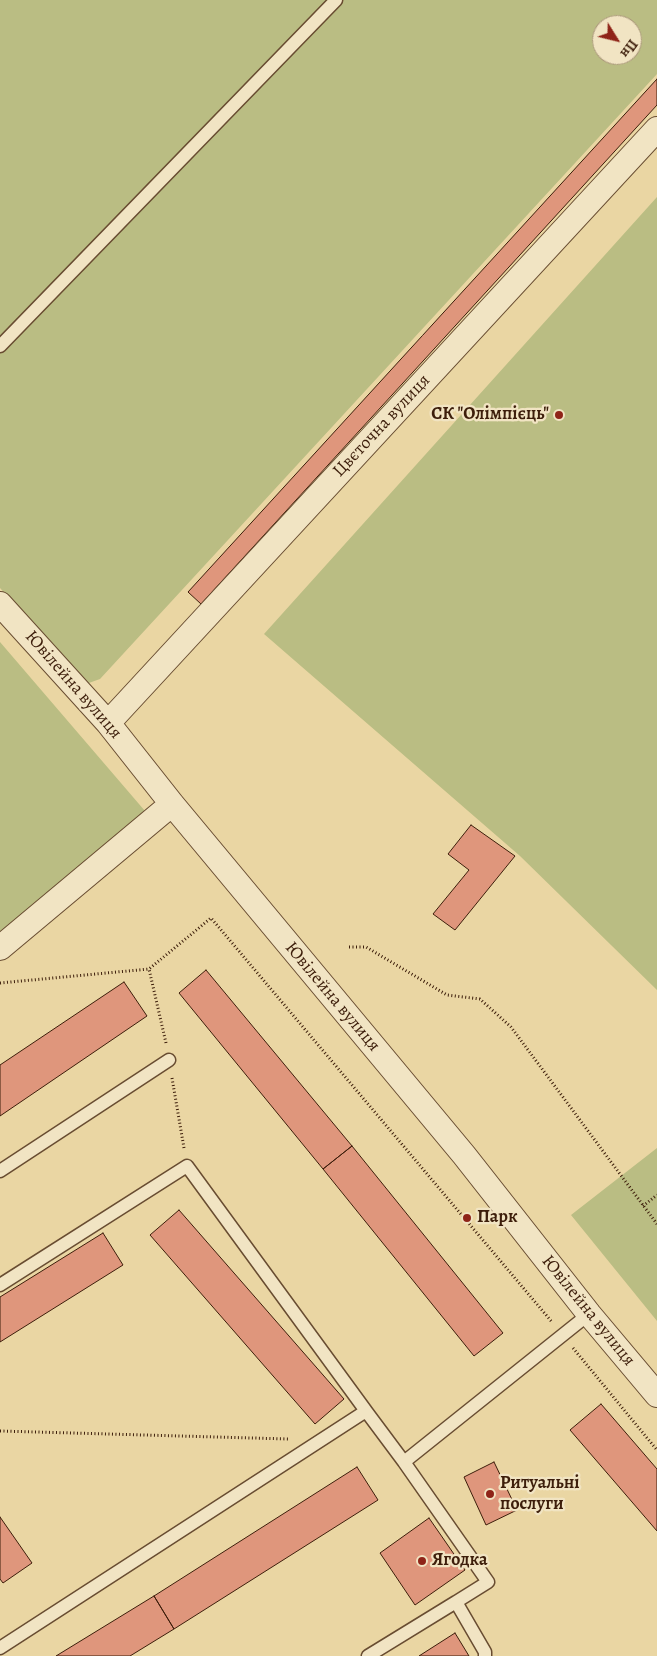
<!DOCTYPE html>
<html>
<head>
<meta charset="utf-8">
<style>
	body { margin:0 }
	#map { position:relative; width:657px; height:1656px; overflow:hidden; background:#ead6a3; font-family:Alegreya,serif }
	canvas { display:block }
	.north { position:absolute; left:592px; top:15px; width:50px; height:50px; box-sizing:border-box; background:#f1e4c3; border:1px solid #a99579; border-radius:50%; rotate:126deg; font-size:14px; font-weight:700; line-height:20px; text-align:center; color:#3d1e0b }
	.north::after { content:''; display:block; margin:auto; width:18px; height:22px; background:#8f2418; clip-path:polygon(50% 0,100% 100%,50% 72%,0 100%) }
</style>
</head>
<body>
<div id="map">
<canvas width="657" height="1656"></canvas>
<div class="north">Пн</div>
</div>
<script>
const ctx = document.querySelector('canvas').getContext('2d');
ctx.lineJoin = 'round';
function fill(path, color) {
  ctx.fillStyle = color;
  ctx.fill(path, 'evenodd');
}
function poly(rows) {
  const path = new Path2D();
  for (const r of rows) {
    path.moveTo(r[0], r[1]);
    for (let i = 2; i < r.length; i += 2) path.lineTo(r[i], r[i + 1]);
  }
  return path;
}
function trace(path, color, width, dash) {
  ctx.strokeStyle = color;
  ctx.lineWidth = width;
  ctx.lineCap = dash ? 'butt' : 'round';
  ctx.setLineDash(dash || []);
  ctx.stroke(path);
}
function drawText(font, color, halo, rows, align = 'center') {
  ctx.font = font + ' Alegreya,serif';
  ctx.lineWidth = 4.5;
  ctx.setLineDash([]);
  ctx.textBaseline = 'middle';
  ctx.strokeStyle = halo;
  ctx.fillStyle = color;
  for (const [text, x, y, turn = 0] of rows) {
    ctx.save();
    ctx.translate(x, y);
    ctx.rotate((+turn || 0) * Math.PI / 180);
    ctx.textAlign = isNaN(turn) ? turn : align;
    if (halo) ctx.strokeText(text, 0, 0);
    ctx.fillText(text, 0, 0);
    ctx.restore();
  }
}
fill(poly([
	[0,0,657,0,657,74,100,679,86,684,0,588],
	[602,25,632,25,632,55,602,55],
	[657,197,657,990,520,856,264,634],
	[0,642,151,818,0,947],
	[657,1148,657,1321,571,1215]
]), '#babd83');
const building = poly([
	[657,79,657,105,201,604,188,592,657,79],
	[471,825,515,856,455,930,433,914,469,870,448,854,471,825],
	[206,970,352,1146,323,1169,179,993,206,970],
	[124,982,147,1016,0,1116,0,1065,124,982],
	[352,1146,503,1333,474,1356,323,1169,352,1146],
	[179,1210,344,1399,315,1424,150,1235,179,1210],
	[103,1233,123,1265,0,1342,0,1297,103,1233],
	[601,1404,657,1469,657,1531,570,1430,601,1404],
	[494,1462,517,1510,486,1525,464,1477,494,1462],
	[357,1467,378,1500,174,1629,154,1596,357,1467],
	[0,1517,32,1563,3,1583,0,1579,0,1517],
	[429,1518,465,1570,415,1605,380,1553,429,1518],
	[154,1596,174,1629,130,1656,56,1656,154,1596],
	[455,1633,469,1656,419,1656,455,1633]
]);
fill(building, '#df967c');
trace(building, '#3d1e0b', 1);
const service = poly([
	[0,346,336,0],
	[0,1171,169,1060],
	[0,1285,187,1166,366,1411],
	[0,1648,366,1411,404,1462],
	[368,1656,456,1602],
	[485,1656,485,1652,456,1602,488,1582,404,1462,589,1314]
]);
const minor = poly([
	[0,604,108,723,172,804,464,1155,589,1314,657,1395],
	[108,723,657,129],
	[0,948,172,804]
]);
trace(service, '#684c31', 15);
trace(minor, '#684c31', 26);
trace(poly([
	[349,947,366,947,447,995,480,999,511,1027,657,1224],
	[0,983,149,969],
	[166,1043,149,969,211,918,552,1322],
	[172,1078,184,1148],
	[643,1206,657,1195],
	[573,1348,657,1450],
	[0,1431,288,1439]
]), '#3d1e0b', 3, [1, 2.5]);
trace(service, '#f1e4c3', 12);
trace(minor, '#f1e4c3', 24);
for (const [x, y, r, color] of [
	[559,415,5,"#8f2418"],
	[467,1218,5,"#8f2418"],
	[490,1494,5,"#8f2418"],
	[422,1561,5,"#8f2418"]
]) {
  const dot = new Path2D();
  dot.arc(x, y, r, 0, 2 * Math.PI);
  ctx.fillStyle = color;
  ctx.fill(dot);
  trace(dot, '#f1e4c3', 2);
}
drawText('bold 18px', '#3d1e0b', '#f1e4c3', [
	["СК \"Олімпієць\"",549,415,"right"],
	["Парк",477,1218],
	["Ритуальні",500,1484],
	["послуги",500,1505],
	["Ягодка",432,1561]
], 'left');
drawText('18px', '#3d1e0b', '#f1e4c3', [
	["Цвєточна вулиця",382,426,-47],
	["Ювілейна вулиця",73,685,49],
	["Ювілейна вулиця",332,997,50],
	["Ювілейна вулиця",588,1311,51]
]);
</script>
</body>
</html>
